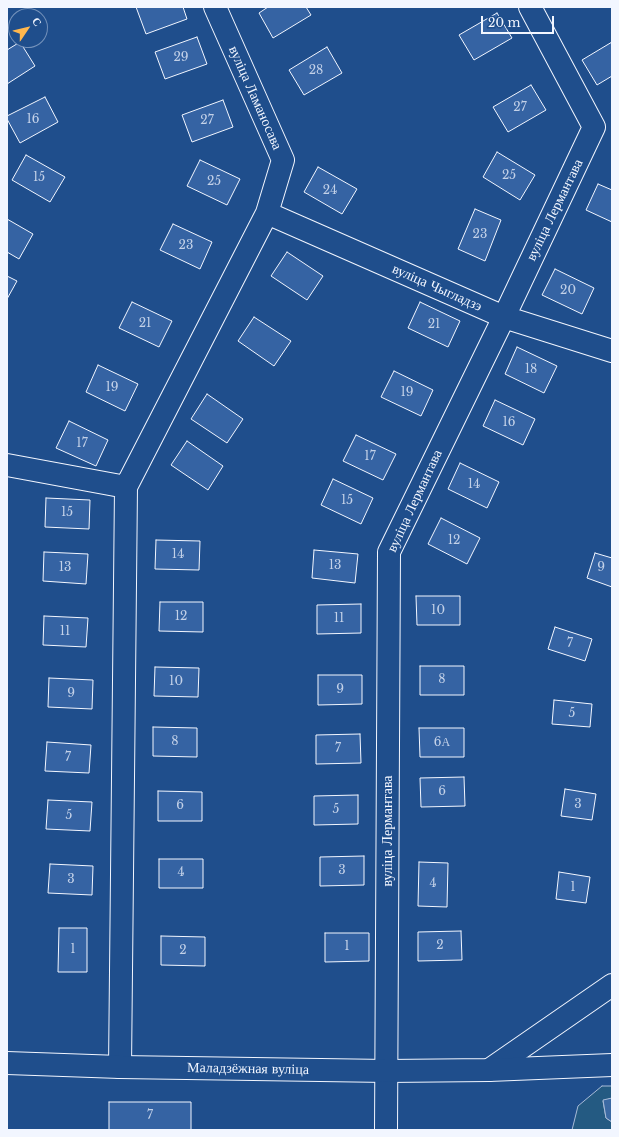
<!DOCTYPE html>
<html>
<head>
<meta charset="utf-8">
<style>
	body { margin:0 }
	#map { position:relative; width:619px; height:1137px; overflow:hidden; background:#1f4e8c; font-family:"Libre Baskerville",serif }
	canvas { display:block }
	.frame { position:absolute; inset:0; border:8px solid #f2f6ff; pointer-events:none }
	.north { position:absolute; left:8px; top:8px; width:40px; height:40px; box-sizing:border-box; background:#1f4e8c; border:1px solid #7391ba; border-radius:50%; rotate:55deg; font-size:11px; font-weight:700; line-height:16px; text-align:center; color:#f2f6ff }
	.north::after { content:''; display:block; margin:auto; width:14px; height:18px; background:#ffb74d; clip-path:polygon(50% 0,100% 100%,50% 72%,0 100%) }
	.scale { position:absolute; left:481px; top:16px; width:73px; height:18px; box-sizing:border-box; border:2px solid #f2f6ff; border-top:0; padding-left:5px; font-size:12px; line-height:14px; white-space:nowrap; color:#f2f6ff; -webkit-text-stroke:3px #1f4e8c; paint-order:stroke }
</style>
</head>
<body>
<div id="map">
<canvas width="619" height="1137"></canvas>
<div class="frame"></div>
<div class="north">С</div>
<div class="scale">20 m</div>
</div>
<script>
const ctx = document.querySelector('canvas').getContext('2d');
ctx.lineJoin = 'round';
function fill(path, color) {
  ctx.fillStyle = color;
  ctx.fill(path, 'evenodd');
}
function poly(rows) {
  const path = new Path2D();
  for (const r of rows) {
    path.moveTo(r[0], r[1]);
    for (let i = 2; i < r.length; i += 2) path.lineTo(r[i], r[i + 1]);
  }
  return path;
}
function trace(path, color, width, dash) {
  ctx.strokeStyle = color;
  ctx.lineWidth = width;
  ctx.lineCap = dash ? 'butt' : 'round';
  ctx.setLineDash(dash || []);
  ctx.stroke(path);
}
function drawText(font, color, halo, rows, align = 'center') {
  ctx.font = font + ' "Libre Baskerville",serif';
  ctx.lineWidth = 3;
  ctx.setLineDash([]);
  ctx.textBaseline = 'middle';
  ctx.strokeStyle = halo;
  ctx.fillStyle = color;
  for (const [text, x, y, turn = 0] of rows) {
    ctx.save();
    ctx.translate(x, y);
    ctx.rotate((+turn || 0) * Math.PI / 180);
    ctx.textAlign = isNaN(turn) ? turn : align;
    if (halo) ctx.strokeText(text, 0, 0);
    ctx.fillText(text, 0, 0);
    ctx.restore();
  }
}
const green = poly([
	[602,1086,612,1086,612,1098,603,1101,606,1118,612,1122,612,1130,572,1130,578,1106,602,1086]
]);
fill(green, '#245a82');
trace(green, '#a8bbd7', 1);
const water = poly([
	[612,1098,612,1122,606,1118,603,1100,612,1098]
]);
fill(water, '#3b69a3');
trace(water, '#a8bbd7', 1);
const building = poly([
	[136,7,183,7,187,19,146,34,136,7],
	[268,7,306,7,311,15,273,38,259,13,268,7],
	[497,13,512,38,474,60,459,35,497,13],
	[197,37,207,64,165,79,155,52,197,37],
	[20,42,35,66,7,84,7,50,20,42],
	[612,42,612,76,597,85,582,60,612,42],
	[327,47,342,73,304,95,289,70,327,47],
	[531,85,546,110,508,132,493,107,531,85],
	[45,97,58,122,20,143,7,119,7,116,45,97],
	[223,100,233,127,192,142,182,115,223,100],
	[497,152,535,175,520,200,483,177,497,152],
	[26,155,65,177,50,202,12,180,26,155],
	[200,160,240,179,227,205,187,186,200,160],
	[318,167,357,189,342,214,304,192,318,167],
	[598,184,612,190,612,222,586,210,598,184],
	[475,209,501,220,485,261,458,249,475,209],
	[7,219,33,234,19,259,7,252,7,219],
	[173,224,212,242,200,269,160,250,173,224],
	[287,252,323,276,307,300,271,276,287,252],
	[555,269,594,288,582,314,542,295,555,269],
	[7,276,17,281,7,299,7,276],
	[132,302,172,321,159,347,119,328,132,302],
	[420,302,460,321,448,347,408,328,420,302],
	[254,317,291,341,274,366,238,341,254,317],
	[517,347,557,366,544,393,505,374,517,347],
	[98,365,138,384,125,411,86,392,98,365],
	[394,371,433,390,421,416,381,397,394,371],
	[207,394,243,419,227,443,191,419,207,394],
	[495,400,535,419,523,445,483,426,495,400],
	[69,421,108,440,96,466,56,448,69,421],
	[356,435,396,454,383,480,343,461,356,435],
	[187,441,223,466,208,490,171,465,187,441],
	[460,463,499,482,487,508,448,489,460,463],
	[333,479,373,498,361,524,321,505,333,479],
	[46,498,90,500,89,529,45,527,46,498],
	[441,518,480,538,467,564,428,544,441,518],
	[156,540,200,541,199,570,155,569,156,540],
	[314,550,358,554,355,583,312,578,314,550],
	[44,552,88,554,86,584,43,581,44,552],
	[595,553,612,558,612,587,587,578,595,553],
	[416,596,460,596,460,625,417,625,416,596],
	[160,602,203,602,203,632,159,631,160,602],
	[361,604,361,633,317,634,317,605,361,604],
	[44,616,88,618,86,647,43,645,44,616],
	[555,627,592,639,585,661,548,649,555,627],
	[420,666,464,666,464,695,420,695,420,666],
	[155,667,199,668,198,697,154,696,155,667],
	[318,675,362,675,362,704,318,705,318,675],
	[49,678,93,680,92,709,48,707,49,678],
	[554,700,592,704,590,727,552,724,554,700],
	[153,727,197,728,197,757,153,756,153,727],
	[419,728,464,728,464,757,420,757,419,728],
	[360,734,361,763,316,764,316,735,360,734],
	[47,742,91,745,89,773,45,771,47,742],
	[464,777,465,806,421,807,420,778,464,777],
	[565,789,596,794,592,820,561,816,565,789],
	[158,791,202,792,202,821,158,821,158,791],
	[358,795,358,824,314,825,314,796,358,795],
	[48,800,92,802,90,831,46,829,48,800],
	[364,856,364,885,320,886,320,857,364,856],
	[159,859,203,859,203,888,159,888,159,859],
	[419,862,448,863,447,907,418,906,419,862],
	[50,864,93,866,92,895,48,893,50,864],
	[559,872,590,877,586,903,556,899,559,872],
	[59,928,87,928,87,972,58,972,59,928],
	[461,931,462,960,418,961,418,932,461,931],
	[325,933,369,933,369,961,325,962,325,933],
	[161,936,205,937,205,966,161,965,161,936],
	[109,1102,191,1102,191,1130,109,1130,109,1102]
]);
fill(building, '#3563a3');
trace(building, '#f2f6ff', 1);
const minor = poly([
	[267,213,504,317,612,351],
	[7,465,126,487],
	[120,1067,126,487,267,213,283,160,215,7],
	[489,1070,612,985],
	[386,1130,389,552,504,317,594,127,530,7]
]);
const tertiary = poly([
	[7,1063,120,1067,387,1071,489,1070,612,1065]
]);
trace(minor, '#f2f6ff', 24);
trace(tertiary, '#f2f6ff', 24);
trace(minor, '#1f4e8c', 22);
trace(tertiary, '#1f4e8c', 22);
drawText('12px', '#c3d1e8', null, [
	["29",181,58],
	["28",316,71],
	["27",520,108],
	["16",33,120],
	["27",207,121],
	["25",509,176],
	["15",39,178],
	["25",214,182],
	["24",330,191],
	["23",480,235],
	["23",186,246],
	["20",568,291],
	["21",145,324],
	["21",434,325],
	["18",531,370],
	["19",112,388],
	["19",407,393],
	["16",509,423],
	["17",82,444],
	["17",370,457],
	["14",474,485],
	["15",347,501],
	["15",67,513],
	["12",454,541],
	["14",178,555],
	["13",335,566],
	["13",65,568],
	["9",601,568],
	["10",438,611],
	["12",181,617],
	["11",339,619],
	["11",65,632],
	["7",570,644],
	["8",442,680],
	["10",176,682],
	["9",340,690],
	["9",71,694],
	["5",572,714],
	["8",175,742],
	["6А",442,743],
	["7",338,749],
	["7",68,758],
	["6",442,792],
	["3",578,805],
	["6",180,806],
	["5",336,810],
	["5",69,816],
	["3",342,871],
	["4",181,873],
	["3",71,880],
	["4",433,884],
	["1",573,888],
	["2",440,946],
	["1",347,947],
	["1",73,950],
	["2",183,951],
	["7",150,1116]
]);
drawText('14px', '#f2f6ff', '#1f4e8c', [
	["вуліца Ламаносава",255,98,66],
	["вуліца Лермантава",555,210,-64],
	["вуліца Чыгладзэ",437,288,24],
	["вуліца Лермантава",415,501,-65],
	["вуліца Лермантава",388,831,-90],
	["Маладзёжная вуліца",248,1069,1]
]);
</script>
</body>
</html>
